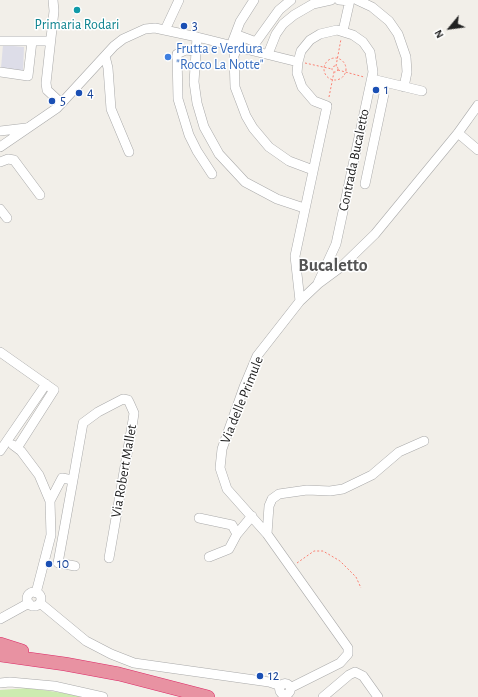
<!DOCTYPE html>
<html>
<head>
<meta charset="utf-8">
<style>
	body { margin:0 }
	#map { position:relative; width:478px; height:697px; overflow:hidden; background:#f2efe9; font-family:"Alegreya Sans",sans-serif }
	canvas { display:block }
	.north { position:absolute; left:430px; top:8px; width:40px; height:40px; -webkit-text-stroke:3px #fff; paint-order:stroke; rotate:241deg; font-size:11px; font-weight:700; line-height:16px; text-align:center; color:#222 }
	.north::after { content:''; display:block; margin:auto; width:14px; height:18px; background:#222; clip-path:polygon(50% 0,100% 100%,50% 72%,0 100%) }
</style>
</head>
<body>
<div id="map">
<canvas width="478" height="697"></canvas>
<div class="north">N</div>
</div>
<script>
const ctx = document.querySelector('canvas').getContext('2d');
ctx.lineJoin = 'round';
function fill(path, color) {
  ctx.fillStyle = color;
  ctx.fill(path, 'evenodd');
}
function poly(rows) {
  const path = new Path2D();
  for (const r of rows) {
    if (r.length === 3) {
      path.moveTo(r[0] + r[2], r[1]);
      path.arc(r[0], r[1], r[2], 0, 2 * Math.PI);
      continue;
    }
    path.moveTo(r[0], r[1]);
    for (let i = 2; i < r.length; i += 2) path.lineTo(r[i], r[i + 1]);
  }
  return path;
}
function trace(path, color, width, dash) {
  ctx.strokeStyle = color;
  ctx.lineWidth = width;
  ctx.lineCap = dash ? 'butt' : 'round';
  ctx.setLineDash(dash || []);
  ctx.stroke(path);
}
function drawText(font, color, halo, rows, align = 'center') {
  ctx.font = font + ' "Alegreya Sans",sans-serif';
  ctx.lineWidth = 3;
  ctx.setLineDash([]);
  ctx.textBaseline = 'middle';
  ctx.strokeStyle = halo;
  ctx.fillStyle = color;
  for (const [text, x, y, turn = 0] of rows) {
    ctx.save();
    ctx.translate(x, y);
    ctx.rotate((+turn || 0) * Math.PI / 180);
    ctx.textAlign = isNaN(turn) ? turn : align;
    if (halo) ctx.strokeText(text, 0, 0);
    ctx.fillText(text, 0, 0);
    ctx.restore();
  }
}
fill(poly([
	[29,688,77,695,83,697,0,697,0,690]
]), '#cdebb0');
fill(poly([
	[3,45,24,47,23,73,1,68]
]), '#dddde8');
const minor = poly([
	[53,0,54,11,46,83,47,90,61,103],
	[291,0,279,10,256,42,240,36,234,56,235,87,246,116,253,128,269,147,289,161,313,170],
	[339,0,350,1],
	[357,0,372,7,389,21,398,34,406,57,407,72,404,87],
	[165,30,179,0],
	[343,31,350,0],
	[197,37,194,82,197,103,204,127,219,154,245,182,277,199,304,208],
	[0,41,50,41],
	[232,43,240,22,254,0],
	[196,51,186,50,177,54,178,99,189,135,197,151,212,174],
	[268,54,276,34,283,24,294,15,313,4,331,0],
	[105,56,108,68,111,109,129,152],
	[0,72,28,76,32,41],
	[372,79,422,91],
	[0,131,26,128],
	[458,133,478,150],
	[0,147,57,108,114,46,123,39,145,29,155,28,197,37,298,62],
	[0,162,8,159,14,160,40,195],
	[365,184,384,94,382,88,371,85],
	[0,209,7,218],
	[300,301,295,256,327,106,314,101,302,87,297,73,298,62,301,51,310,40,320,34,337,30,353,35,363,42,370,52,373,72,336,244,318,283],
	[0,352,54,390,17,448],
	[13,445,21,451,39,475,50,501],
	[0,451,46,384],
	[73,480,58,563,75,566],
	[199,518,232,525,237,534,252,516],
	[267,534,269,506,272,499,279,494,307,490,330,491,343,489,372,475,399,452,424,441],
	[209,557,229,549,237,534],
	[34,599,7],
	[36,593,51,535,50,501,62,478,73,480,83,423,98,412,123,399,128,400,130,404,134,413,133,420,109,558],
	[40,603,86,641,111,654,134,663,269,682,281,686],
	[0,619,29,603],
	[0,683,10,682,54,686,103,697],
	[285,689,5.5],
	[290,688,340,663,348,654,348,648,267,534,227,489,220,468,222,449,244,387,257,356,300,301,318,284,341,267,375,234,458,133,478,105],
	[323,697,349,675,355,672,363,676,378,697]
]);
const highway = poly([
	[0,644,22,651],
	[0,655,65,664,119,674,208,697]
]);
trace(minor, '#a9a9a9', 10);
trace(highway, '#dc2a67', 14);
trace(poly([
	[335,69,11],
	[305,63,332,69],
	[336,66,341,39],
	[335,69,3],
	[338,70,364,77],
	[329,97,334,72],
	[297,563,314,551,323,551,340,561,356,577,361,588]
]), '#fa8072', 1, [2, 2]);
trace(minor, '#fff', 9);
trace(highway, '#e892a2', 13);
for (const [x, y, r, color] of [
	[77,10,4,"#0f9aa8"],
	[184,26,4,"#1a4fb4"],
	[168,57,4,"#3f7fe0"],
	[376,90,4,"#1a4fb4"],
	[79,93,4,"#1a4fb4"],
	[52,101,4,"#1a4fb4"],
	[49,564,4,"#1a4fb4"],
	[260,676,4,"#1a4fb4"]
]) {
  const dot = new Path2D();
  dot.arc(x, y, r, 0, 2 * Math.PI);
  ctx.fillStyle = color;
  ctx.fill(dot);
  trace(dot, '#fff', 1.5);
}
drawText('14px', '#0d838f', '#fff', [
	["Primaria Rodari",77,25]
]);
drawText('14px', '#164399', '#fff', [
	["3",192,26],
	["1",384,90],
	["4",87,93],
	["5",60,101],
	["10",57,564],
	["12",268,676]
], 'left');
drawText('14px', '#366cbe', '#fff', [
	["Frutta e Verdura",176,49],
	["\"Rocco La Notte\"",176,65]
], 'left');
drawText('14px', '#222', '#fff', [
	["Contrada Bucaletto",354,160,-78],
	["Via delle Primule",242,400,-68],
	["Via Robert Mallet",124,471,-80]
]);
drawText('bold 18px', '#555', '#fff', [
	["Bucaletto",333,266]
]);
</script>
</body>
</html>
